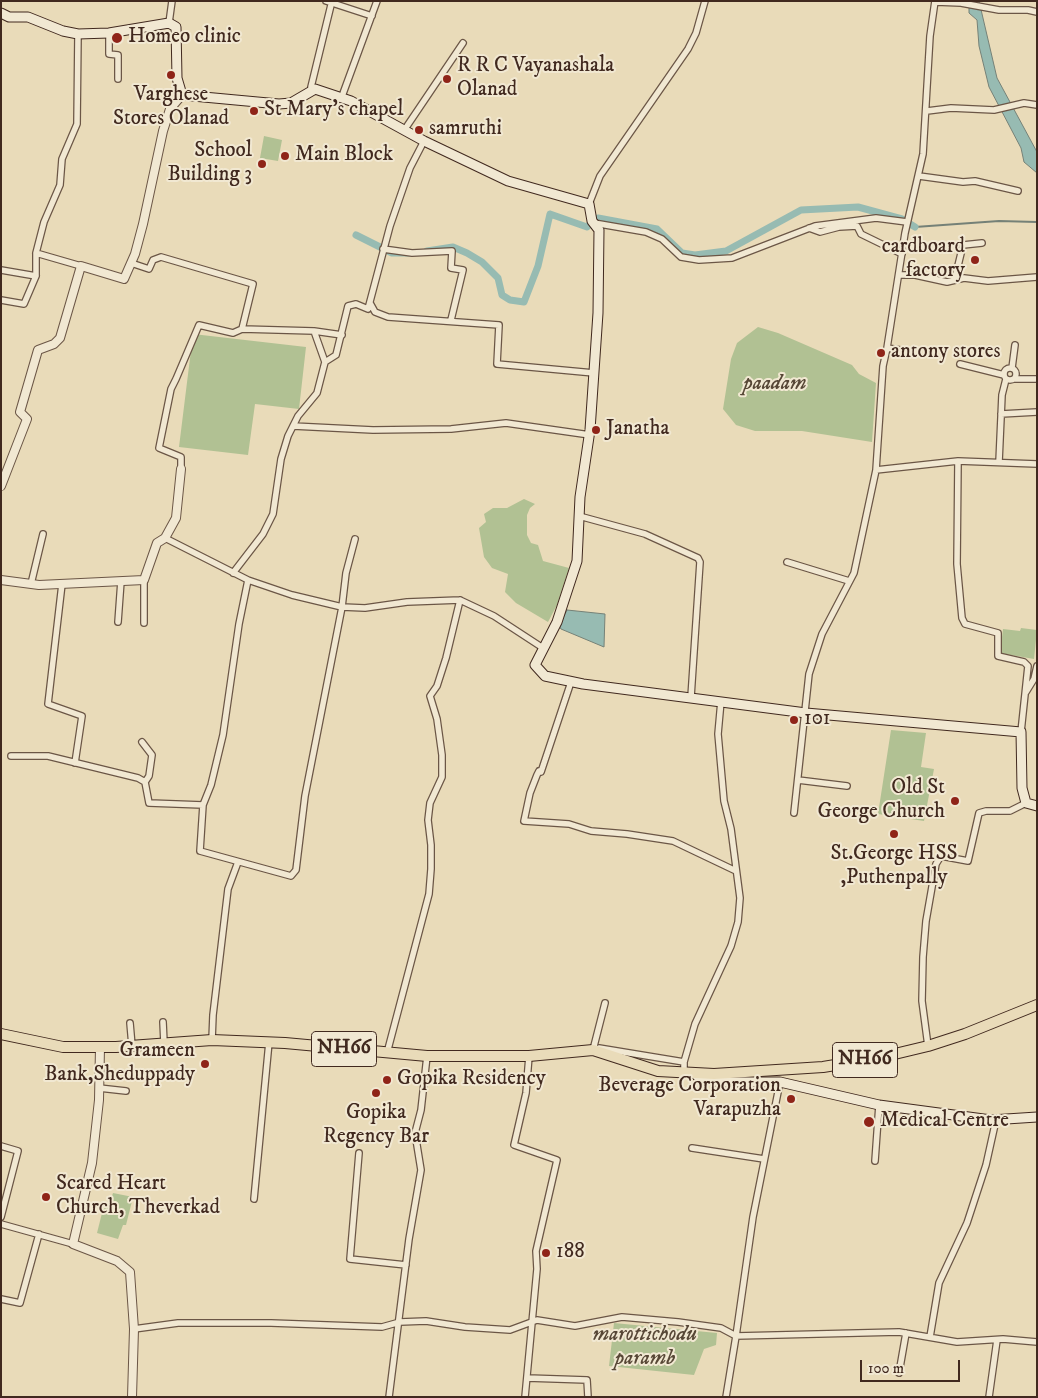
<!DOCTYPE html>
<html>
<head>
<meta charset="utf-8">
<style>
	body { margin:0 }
	#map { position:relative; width:1038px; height:1398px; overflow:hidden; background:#e9dbb9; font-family:"IM FELL DW Pica",serif }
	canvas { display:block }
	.frame { position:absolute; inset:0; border:2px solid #41291f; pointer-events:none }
	.scale { position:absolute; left:860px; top:1360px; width:100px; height:22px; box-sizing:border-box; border:2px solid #41291f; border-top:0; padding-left:6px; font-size:15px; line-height:18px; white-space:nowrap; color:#41291f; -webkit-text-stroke:4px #f1e8d2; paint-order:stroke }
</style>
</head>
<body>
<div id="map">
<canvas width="1038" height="1398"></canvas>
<div class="frame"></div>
<div class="scale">100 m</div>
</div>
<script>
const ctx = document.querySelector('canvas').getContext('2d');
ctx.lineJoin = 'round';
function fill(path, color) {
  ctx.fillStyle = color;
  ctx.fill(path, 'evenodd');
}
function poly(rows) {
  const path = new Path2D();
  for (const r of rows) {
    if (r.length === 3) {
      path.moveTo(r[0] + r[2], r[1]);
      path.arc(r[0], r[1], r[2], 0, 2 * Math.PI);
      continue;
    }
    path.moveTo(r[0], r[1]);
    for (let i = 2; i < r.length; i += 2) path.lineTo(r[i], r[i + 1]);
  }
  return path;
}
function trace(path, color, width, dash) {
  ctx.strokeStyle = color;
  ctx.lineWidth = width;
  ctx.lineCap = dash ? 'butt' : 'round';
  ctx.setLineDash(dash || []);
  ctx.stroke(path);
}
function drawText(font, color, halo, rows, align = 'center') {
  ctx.font = font + ' "IM FELL DW Pica",serif';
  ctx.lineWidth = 4;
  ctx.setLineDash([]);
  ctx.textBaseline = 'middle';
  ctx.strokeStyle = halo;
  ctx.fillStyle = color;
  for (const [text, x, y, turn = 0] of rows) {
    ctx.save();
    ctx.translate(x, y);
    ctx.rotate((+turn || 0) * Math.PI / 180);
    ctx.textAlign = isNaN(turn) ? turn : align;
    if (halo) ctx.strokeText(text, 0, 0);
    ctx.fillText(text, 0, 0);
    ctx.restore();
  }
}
fill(poly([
	[264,136,282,140,278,161,260,158],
	[758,327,778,333,852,365,859,374,876,383,872,442,802,431,755,431,736,425,723,409,731,359,737,343],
	[193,334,306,347,299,409,255,404,248,455,179,447],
	[524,499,535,504,530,508,527,515,527,535,531,543,538,545,543,561,569,568,557,605,548,622,516,603,505,592,508,574,492,568,484,557,479,528,486,522,484,514,493,508,507,508],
	[1021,628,1037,630,1034,659,1000,653,1003,629,1020,631],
	[891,730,926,733,921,767,934,769,924,821,878,814],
	[113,1193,133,1197,126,1225,123,1225,118,1239,97,1233,103,1209,108,1207],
	[614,1323,717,1333,716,1345,704,1349,694,1375,609,1366]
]), '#b1c193');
const water = poly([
	[969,1,979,1,997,78,1037,152,1037,173,1024,162,1021,148,989,87,979,46,977,20,969,13,969,1],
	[567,610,605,614,604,647,561,629,559,626,567,610]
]);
fill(water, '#97bbb2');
trace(water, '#758177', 1);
trace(poly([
	[915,227,999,221,1037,222]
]), '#758177', 2);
trace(poly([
	[596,219,598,218,657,229,682,253,695,255,726,251,801,210,858,207,902,219,915,227],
	[356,235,392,253,409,253],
	[427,251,453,247,467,253,482,262,498,278,502,295,510,300,524,302,538,266,550,214,587,227,590,224]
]), '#97bbb2', 7);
const minor = poly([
	[326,1,372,16],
	[936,2,961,3,999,10,1028,10,1037,12],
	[169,23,172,1],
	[109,33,109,54,118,55,118,79],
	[315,89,311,87,331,5],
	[341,99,377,1],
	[927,111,951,108,994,110,1024,103,1037,105],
	[405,129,463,43],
	[919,176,963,182,975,181,1018,191],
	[589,204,600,176,688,49,696,33,705,1],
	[594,223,646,232,662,239,681,257,699,260,732,258,815,226,876,218,907,222],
	[809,228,820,232,839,227,857,226,861,234,902,254],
	[383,249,412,253,452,251,451,268,463,270,451,320],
	[36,253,44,222,60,185,62,159,77,124,78,34],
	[131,263,149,269,153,260,161,257,253,284,242,329,314,331,325,362],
	[1,270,36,276,36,253,81,266],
	[899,275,915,275,947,282,964,278,988,281,1037,277],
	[955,278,963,245,982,243],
	[1,300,24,304,36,276],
	[370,303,375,312,388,317,499,325,497,364,594,373],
	[314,331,342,335],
	[887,348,905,233,923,154,930,36,935,1],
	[960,364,1004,375],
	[1010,374,6],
	[1012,368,1015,345],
	[1014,379,1037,379],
	[1001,414,1037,412],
	[293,426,373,430,451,429,506,423,590,435],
	[958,461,957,564,962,618,965,624,998,633,998,656,1024,662,1028,666,1021,732],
	[999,462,1002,395,1006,379],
	[181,469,181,457,159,448,171,389,176,379,199,325,233,333,242,329],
	[876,470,958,461,1037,464],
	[579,516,645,534,698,558,700,562,691,697],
	[165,538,248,580,239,624,223,735,211,785,203,805],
	[787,562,849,581],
	[233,573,263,534,273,514,281,459,288,436,298,416,317,393,325,362,336,355,348,306,356,304,368,309,390,226,410,168,424,141],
	[248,580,292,595,342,607,365,608,407,602,460,600],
	[31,584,43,534],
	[62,584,48,704,82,716,75,763],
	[118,622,121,581],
	[144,623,144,580],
	[571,682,541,772,539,771,537,775,530,793,524,821,569,824,591,831,627,834,673,841,736,871],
	[1026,692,1034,679,1037,666],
	[142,742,152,755,149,776,145,782,149,803,203,805,200,851,291,876,296,870,305,796,342,607,346,573,355,539],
	[11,756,48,756,138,778,145,782],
	[798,780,847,786],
	[794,813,809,674,822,634,854,573,876,470,883,366,887,348,907,351],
	[163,1022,164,1043],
	[130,1023,132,1046],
	[212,1040,213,1015,228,889,238,862],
	[928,1046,922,1001,923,957,926,921,936,864,941,856,968,861,979,813,986,811,1010,811,1026,803],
	[599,1048,684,1062],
	[593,1050,605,1003],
	[387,1053,429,894,431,869,431,845,428,820,430,803,442,777,442,755,437,719,430,696,437,686,446,658,460,600,494,616,543,648],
	[684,1072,684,1062,695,1024,731,946,738,922,740,898,731,829,724,801,718,734,721,701],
	[780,1082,753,1217,736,1336,899,1332,957,1342,1003,1339,1037,1342],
	[99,1088,126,1091],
	[1,1146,18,1151,1,1217],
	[692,1148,764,1159],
	[359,1153,350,1259,406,1265],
	[875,1161,879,1105],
	[254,1199,269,1042],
	[1,1224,73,1244],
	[1,1299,20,1303,39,1234],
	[134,1329,178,1323,271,1323,382,1327,400,1322,426,1321,465,1327,510,1330,537,1320,575,1326,622,1317,678,1322,721,1328,736,1336,726,1397],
	[930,1337,939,1283,967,1223,986,1165,996,1120],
	[899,1373,906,1333],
	[527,1378,587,1380,588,1397],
	[389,1397,409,1239,421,1170,415,1133,421,1110,427,1056],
	[525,1397,537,1269,536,1251,557,1160,514,1145,526,1093,529,1056],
	[989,1397,997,1340]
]);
const tertiary = poly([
	[1,486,27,419,20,412,38,350,54,344,60,338,81,266,124,279,135,254,143,224,163,131,170,109,182,95],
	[1,580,39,585,144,580,157,543,165,538,176,518,181,469],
	[100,1047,99,1100,92,1163,73,1244,117,1261,130,1272,134,1329,132,1397]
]);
const secondary = poly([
	[1,13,9,17,28,17,63,31,78,34,109,33,169,23,176,27,177,78,182,95,279,104,291,103,315,89,351,101,424,141,508,181,589,204,592,221,599,230,598,313,590,430,580,497,577,561,557,622,535,665,545,676,583,684,806,713,1021,732,1022,788,1026,803,1037,806],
	[697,1076,719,1082,780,1082,879,1105,991,1120,1037,1117]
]);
const trunk = poly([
	[1,1034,63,1047,116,1047,212,1040,285,1043,427,1056,529,1056,593,1050,658,1071,714,1074,823,1067,878,1058,928,1046,965,1034,1037,1005]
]);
trace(minor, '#6b5646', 8);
trace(tertiary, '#6b5646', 10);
trace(secondary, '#41291f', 11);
trace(trunk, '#41291f', 12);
trace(minor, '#f1e8d2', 5.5);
trace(tertiary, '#f1e8d2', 8);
trace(secondary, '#f1e8d2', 9);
trace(trunk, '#e9dbb9', 10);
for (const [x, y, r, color] of [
	[117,38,6,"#8f2418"],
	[171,75,5,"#8f2418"],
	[447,79,5,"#8f2418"],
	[254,111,5,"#8f2418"],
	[419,130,5,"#8f2418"],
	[285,156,5,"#8f2418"],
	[262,164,5,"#8f2418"],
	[975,260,5,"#8f2418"],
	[881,353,5,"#8f2418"],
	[596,430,5,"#8f2418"],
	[794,720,5,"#8f2418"],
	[955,801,5,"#8f2418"],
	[894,834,5,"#8f2418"],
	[205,1064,5,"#8f2418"],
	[387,1080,5,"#8f2418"],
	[376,1093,5,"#8f2418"],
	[791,1099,5,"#8f2418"],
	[869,1122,6,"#8f2418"],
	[46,1197,5,"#8f2418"],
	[546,1253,5,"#8f2418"]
]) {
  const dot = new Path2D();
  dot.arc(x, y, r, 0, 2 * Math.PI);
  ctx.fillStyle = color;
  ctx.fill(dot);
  trace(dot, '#f1e8d2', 2);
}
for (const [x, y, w] of [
	[344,1049,65],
	[865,1060,65]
]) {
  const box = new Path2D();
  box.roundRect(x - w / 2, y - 17.5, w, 35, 4);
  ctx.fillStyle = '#f1e8d2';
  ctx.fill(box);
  trace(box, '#41291f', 1);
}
drawText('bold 20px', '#41291f', null, [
	["NH66",344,1049],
	["NH66",865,1060]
]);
drawText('21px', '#41291f', '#f1e8d2', [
	["Homeo clinic",128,38],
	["R R C Vayanashala",457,67],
	["Olanad",457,91],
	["Varghese",171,96,"center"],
	["Stores Olanad",171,120,"center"],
	["St Mary's chapel",264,111],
	["samruthi",429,130],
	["School",252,152,"right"],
	["Building 3",252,176,"right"],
	["Main Block",295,156],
	["cardboard",965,248,"right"],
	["factory",965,272,"right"],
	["antony stores",891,353],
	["Janatha",606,430],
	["101",804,720],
	["Old St",945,789,"right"],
	["George Church",945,813,"right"],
	["St.George HSS",894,855,"center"],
	[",Puthenpally",894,879,"center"],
	["Grameen",195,1052,"right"],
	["Bank,Sheduppady",195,1076,"right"],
	["Gopika Residency",397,1080],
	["Beverage Corporation",781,1087,"right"],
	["Varapuzha",781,1111,"right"],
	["Gopika",376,1114,"center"],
	["Regency Bar",376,1138,"center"],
	["Medical Centre",880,1122],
	["Scared Heart",56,1185],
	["Church, Theverkad",56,1209],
	["188",556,1253]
], 'left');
drawText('italic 21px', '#574736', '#f1e8d2', [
	["paadam",775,385],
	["marottichodu",645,1336],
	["paramb",645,1360]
]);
</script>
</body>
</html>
